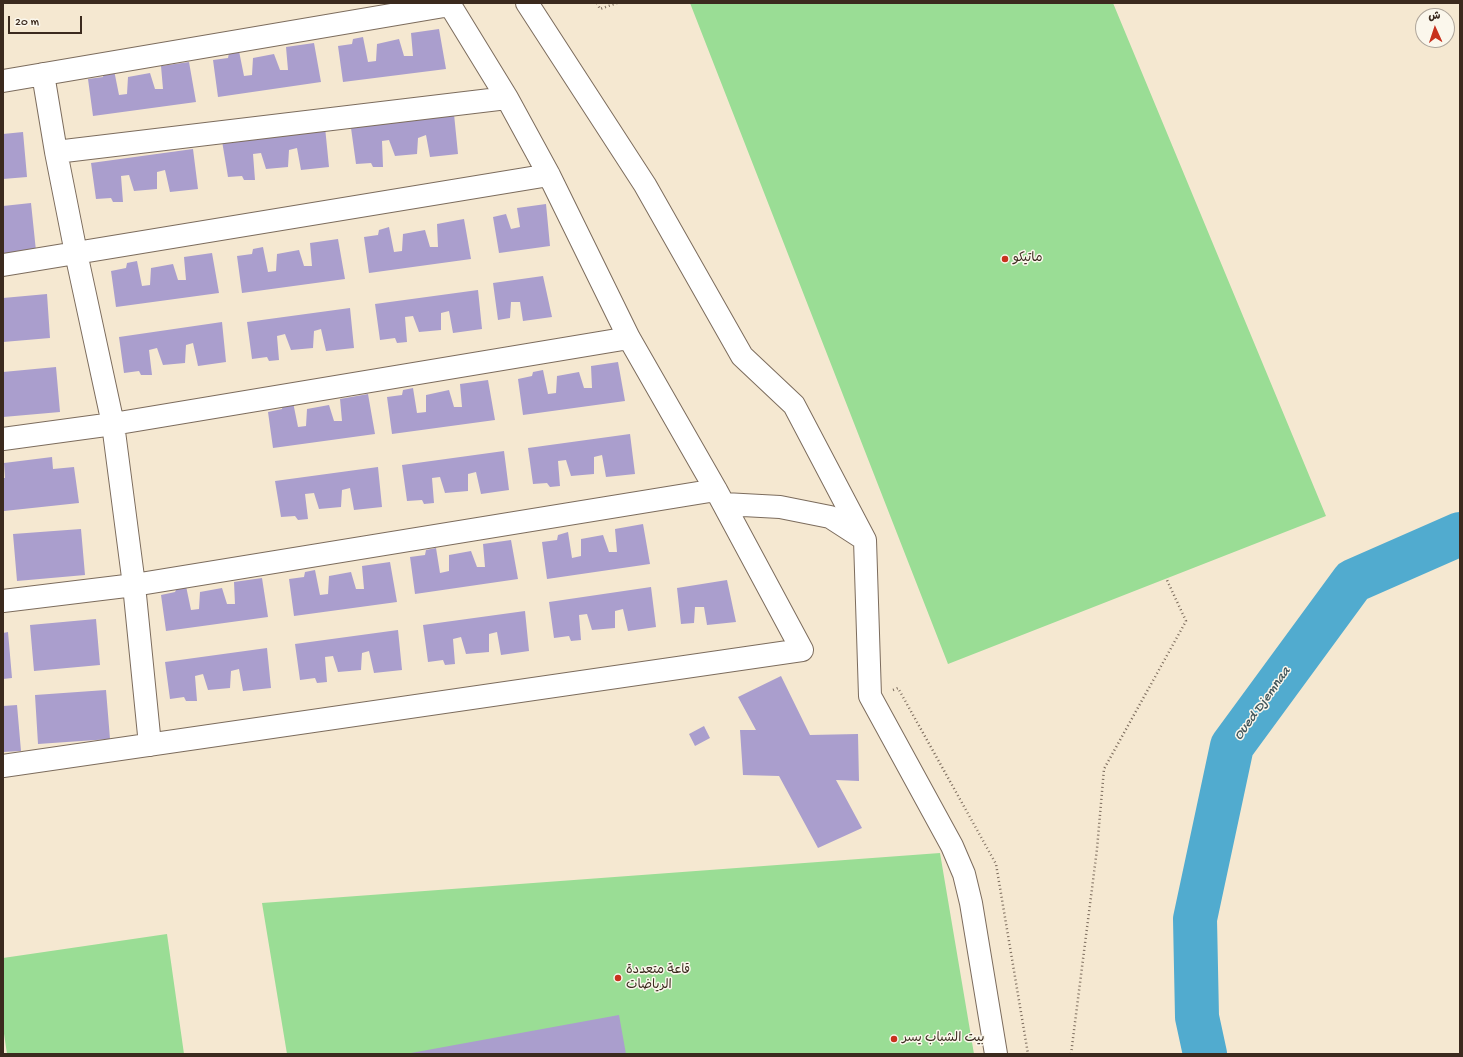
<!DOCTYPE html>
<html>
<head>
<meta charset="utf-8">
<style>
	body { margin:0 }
	#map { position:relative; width:1463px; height:1057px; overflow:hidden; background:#f5e8d1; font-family:"Gochi Hand","Playpen Sans Arabic",sans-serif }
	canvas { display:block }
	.frame { position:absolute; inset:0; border:4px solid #3b2a1e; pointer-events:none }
	.north { position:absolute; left:1415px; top:8px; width:40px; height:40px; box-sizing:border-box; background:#fbf7ec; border:1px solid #aea59a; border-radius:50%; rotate:357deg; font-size:11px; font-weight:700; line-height:16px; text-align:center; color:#3b2a1e }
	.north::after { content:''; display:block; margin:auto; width:14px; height:18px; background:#c8321e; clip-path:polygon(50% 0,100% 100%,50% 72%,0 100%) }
	.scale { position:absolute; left:8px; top:16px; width:74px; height:18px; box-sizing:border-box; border:2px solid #3b2a1e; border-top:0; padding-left:5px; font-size:12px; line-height:14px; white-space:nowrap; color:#3b2a1e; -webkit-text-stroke:3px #fbf7ec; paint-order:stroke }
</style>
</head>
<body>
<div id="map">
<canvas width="1463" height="1057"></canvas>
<div class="frame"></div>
<div class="north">ش</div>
<div class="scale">20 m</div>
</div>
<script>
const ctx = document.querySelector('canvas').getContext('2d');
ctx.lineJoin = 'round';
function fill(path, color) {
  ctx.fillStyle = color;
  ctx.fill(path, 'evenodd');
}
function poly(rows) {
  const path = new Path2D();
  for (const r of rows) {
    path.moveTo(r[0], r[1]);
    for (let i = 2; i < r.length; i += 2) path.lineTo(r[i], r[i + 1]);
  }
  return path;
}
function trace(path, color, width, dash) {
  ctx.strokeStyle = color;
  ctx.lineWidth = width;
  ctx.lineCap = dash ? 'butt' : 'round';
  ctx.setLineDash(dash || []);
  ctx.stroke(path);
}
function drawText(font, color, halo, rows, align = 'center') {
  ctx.font = font + ' "Gochi Hand","Playpen Sans Arabic",sans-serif';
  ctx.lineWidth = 3;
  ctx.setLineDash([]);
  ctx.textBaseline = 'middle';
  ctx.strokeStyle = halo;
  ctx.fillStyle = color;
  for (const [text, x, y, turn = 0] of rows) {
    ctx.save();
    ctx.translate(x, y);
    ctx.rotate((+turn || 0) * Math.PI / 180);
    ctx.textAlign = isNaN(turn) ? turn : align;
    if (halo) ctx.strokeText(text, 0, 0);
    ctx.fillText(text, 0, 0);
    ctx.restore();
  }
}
fill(poly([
	[690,3,1113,3,1326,516,948,664],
	[940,853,974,1054,287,1054,262,903],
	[167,934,184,1054,7,1054,3,1027,3,958]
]), '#9add95');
trace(poly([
	[1205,1054,1197,1017,1195,919,1232,746,1353,581,1460,534]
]), '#51abcf', 44);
fill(poly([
	[439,29,446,69,343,82,338,46,352,44,353,39,363,37,368,62,376,61,377,44,399,39,404,56,413,56,411,33],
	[314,43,321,82,218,97,213,60,228,58,229,53,239,51,244,76,252,75,253,58,274,54,280,70,288,70,286,47],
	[189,62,196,102,93,116,88,79,103,77,104,72,114,70,119,95,127,94,128,77,150,73,155,89,163,89,161,66],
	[454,114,458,154,430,157,426,135,418,138,417,154,395,156,389,140,382,141,383,167,373,167,371,163,356,164,351,128],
	[325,127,329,167,301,170,297,148,289,150,288,167,266,169,261,153,253,154,255,180,244,180,242,176,228,177,222,141],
	[23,132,27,177,3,179,3,134],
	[193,149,198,189,170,192,165,170,157,172,157,189,134,191,129,175,121,176,123,202,113,202,111,198,96,199,91,163],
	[31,203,36,251,3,254,3,206],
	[546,204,550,246,499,253,493,217,506,214,511,229,520,227,517,208],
	[464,219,471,259,369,273,364,237,378,235,379,230,389,227,394,252,402,251,403,234,425,230,430,247,438,247,437,224],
	[338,239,345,279,242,293,237,256,252,254,253,249,263,247,268,272,276,271,277,254,299,250,304,266,312,266,310,243],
	[212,253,219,293,116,307,111,271,126,268,127,263,137,261,142,286,150,285,151,268,173,264,178,280,186,280,184,257],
	[543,276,552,317,523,321,520,302,511,302,510,318,498,320,493,283],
	[478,290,482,329,453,333,449,311,441,313,441,330,419,332,413,316,405,317,407,342,397,343,395,338,380,340,375,304],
	[47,294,50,338,3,342,3,298],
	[350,308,354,348,326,351,321,329,314,331,313,348,291,350,285,334,277,336,279,360,269,361,267,357,252,359,247,322],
	[222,322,226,362,198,366,193,343,186,345,185,363,163,365,157,348,149,350,152,375,141,375,139,371,124,373,119,337],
	[618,362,625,401,523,415,518,379,532,376,533,372,543,370,548,394,556,393,557,376,579,372,584,388,592,388,591,366],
	[56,367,60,412,3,417,3,372],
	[488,380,495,420,392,434,387,397,402,395,403,390,413,388,417,413,426,412,426,395,449,390,454,407,462,407,460,384],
	[368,394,375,434,273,448,268,412,282,409,283,404,293,402,298,427,306,426,307,409,329,405,334,421,342,421,340,399],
	[630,434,635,474,606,477,602,455,594,457,594,474,571,476,566,460,558,461,560,486,550,487,547,483,533,484,528,448],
	[504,451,509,490,481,494,476,472,468,474,468,491,445,493,440,477,432,478,434,503,424,504,422,500,407,501,402,465],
	[52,457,53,469,74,467,79,503,4,511,3,478,5,478,4,463],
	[378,467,382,507,354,510,350,488,342,490,341,507,319,509,314,493,305,494,308,519,298,520,295,516,281,517,275,481],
	[643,524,650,564,547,579,542,542,557,540,558,535,568,532,572,558,581,556,581,539,603,535,609,552,617,552,615,529],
	[81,529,85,575,17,581,13,534],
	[511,540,518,579,415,594,410,557,425,555,426,550,436,548,440,573,449,571,449,555,471,551,477,567,485,567,483,544],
	[390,562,397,602,294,616,289,579,304,577,305,572,315,570,320,595,328,594,329,576,351,572,356,589,364,589,362,566],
	[262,578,268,617,166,631,161,595,175,592,177,588,186,586,191,610,199,609,200,592,222,588,227,604,235,604,234,582],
	[727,580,736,622,707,625,704,607,695,607,694,623,681,624,677,588],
	[651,587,656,627,628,631,623,609,615,611,615,628,592,630,587,614,579,615,581,640,571,641,569,636,554,638,549,602],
	[525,611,529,651,501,655,497,632,489,634,489,652,466,654,461,637,453,639,455,664,445,665,443,660,428,662,423,625],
	[96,619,100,665,34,671,30,625],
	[398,630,402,670,374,673,369,651,362,653,361,670,338,672,333,656,325,657,327,682,317,683,315,678,300,680,295,644],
	[8,632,12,678,3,679,3,633],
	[267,648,271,688,243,691,239,669,231,671,230,688,208,690,203,674,195,676,197,701,186,701,184,697,170,699,165,662],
	[781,676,810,735,858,734,859,781,836,780,862,828,818,848,779,776,743,775,740,730,756,730,738,697],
	[106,690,110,739,38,744,35,695],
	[17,705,21,751,3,752,3,706],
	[704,726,710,738,695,746,689,734],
	[619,1015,626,1054,411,1054,411,1053]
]), '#aa9ecd');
const minor = poly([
	[527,3,645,185,742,356,794,405,865,540,870,696,952,846,964,874,971,903,996,1054],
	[43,74,56,152,76,253,113,424,134,585,150,745],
	[3,81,450,5,507,98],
	[3,265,549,175],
	[3,439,113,424,629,338],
	[724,504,780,507,830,517,864,539],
	[3,601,134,585,716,490],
	[3,766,802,650,716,490,629,338,549,175,507,98,56,152]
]);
trace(minor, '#7c6c5d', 24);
trace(poly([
	[597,3,600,9,617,3],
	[893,690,898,688,996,864,1028,1054],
	[1071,1054,1097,849,1104,769,1186,621,1166,578]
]), '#7c6c5d', 2.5, [1, 3]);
trace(minor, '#fff', 22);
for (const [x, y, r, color] of [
	[1005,259,4,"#c8321e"],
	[618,978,4,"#c8321e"],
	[894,1039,4,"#c8321e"]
]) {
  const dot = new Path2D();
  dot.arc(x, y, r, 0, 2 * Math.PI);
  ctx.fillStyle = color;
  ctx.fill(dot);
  trace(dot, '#fbf7ec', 1.5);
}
drawText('13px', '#3b2a1e', '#fbf7ec', [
	["ماتيكو",1013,259],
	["قاعة متعددة",626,971],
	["الرياضات",626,986],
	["بيت الشباب يسر",902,1039]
], 'left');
drawText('italic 14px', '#43575c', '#fbf7ec', [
	["Oued Djemnaa",1263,704,-54]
]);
</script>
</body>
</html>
